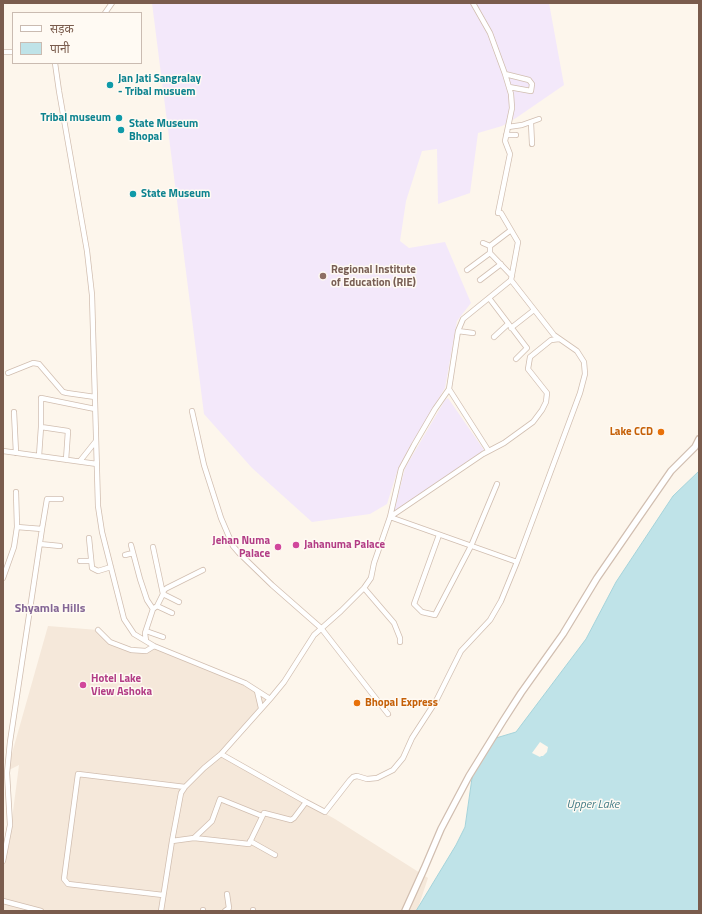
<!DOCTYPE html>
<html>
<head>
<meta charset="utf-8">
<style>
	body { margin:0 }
	#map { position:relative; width:702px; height:914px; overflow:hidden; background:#fdf6ec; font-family:"Titillium Web","Noto Sans Devanagari",sans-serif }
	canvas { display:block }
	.frame { position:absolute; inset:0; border:4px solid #7a5c4d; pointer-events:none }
	.legend { position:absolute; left:12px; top:12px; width:130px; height:52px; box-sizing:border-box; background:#fffaf3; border:1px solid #cabbb1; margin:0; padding:5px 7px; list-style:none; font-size:12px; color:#7a5c4d }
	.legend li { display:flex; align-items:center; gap:8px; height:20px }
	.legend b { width:20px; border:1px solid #cabbb1 }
</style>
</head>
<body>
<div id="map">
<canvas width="702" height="914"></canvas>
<div class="frame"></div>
<ul class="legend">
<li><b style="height:5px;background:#fff"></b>सड़क</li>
<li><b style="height:11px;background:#bfe3e8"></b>पानी</li>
</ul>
</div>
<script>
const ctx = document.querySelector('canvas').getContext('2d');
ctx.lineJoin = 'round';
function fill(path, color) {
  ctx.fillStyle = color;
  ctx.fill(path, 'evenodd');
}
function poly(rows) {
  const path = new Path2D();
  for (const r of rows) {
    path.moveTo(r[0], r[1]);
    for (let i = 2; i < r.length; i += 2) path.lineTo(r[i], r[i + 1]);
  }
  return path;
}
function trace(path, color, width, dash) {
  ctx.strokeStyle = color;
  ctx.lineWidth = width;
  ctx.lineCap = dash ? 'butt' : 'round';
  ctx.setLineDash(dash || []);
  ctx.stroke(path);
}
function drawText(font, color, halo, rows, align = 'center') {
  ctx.font = font + ' "Titillium Web",sans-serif';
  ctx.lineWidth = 3;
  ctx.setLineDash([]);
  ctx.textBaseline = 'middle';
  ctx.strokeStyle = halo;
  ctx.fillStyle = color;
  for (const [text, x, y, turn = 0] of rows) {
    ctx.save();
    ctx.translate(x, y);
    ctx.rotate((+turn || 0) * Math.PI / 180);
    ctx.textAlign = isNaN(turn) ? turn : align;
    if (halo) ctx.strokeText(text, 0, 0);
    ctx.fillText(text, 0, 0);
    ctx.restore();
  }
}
fill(poly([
	[48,626,98,630,112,643,146,651,154,646,245,683,270,699,218,754,335,819,428,878,417,911,3,911,3,845,11,827,19,765,7,771]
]), '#f5e8da');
fill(poly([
	[152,3,549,3,564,85,516,118,502,126,478,133,470,193,438,204,437,149,422,151,406,201,400,241,409,248,445,242,471,303,457,321,445,388,409,448,397,472,387,504,370,514,312,522,252,468,204,414],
	[448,398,484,450,397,510,394,511,405,468,445,400]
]), '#f3e8fa');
const water = poly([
	[699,471,699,911,416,911,456,845,465,827,473,771,496,738,516,732,586,639,616,582,673,496,699,471]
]);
fill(water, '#bfe3e8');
trace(water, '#a5d3da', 1);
fill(poly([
	[540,742,548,747,547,752,543,756,541,756,540,757,532,753]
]), '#fdf6ec');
const minor = poly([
	[105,13,112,3],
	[3,52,13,52],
	[55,63,59,91,87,251,92,295,98,506,102,532,124,619,134,634,154,646,245,683,270,699],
	[505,74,529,80,532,84,531,91,509,87],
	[531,123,532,144],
	[508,127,522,125,539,119],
	[506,135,516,135],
	[483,243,490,246,511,230],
	[490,246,490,253,512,276],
	[467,270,490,253],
	[480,280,501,264],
	[489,298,527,348,516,359],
	[511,328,534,310],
	[458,331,473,333],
	[494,337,508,324],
	[8,373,33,363,39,364,63,392,67,393,95,397],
	[449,389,488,450],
	[192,411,204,465,221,518,233,546,239,553,272,585,321,628,388,714],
	[14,412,16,453],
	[41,427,68,431,66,460],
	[3,451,97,464],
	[39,456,41,427,41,398,95,409],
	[80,461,96,441],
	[390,517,483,454,504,443,533,422,542,410,546,402,547,393,528,369,530,357,551,340,559,339],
	[390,517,517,562],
	[17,527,42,529],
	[439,535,414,604,422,612,435,615,471,546,497,484],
	[89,538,92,568,98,571,111,567],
	[40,544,60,546],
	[131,545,140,579,147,600,153,609],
	[125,555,133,553],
	[80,561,91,561],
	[3,578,14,547,17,527,16,492],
	[364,588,394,623,400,638,400,642],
	[179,602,163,594,164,590,167,588,203,570],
	[157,606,172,613],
	[98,630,110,642,131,650,146,651,154,646],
	[146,631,163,637],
	[146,641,145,633,153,609,157,606,163,594,153,547],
	[257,691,261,708],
	[221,754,306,802,325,812,350,780,353,777,357,776,367,779,377,778,393,770,403,758,412,738,436,701,461,651,490,620,501,601,517,562,580,393,585,374,584,362,577,351,554,335,511,280],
	[194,838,212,821,220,799,262,816],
	[172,841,194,838,249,844,264,813,291,820,294,818,306,802],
	[250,841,275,855],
	[3,861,10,825,7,773,10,742,42,529,47,499,61,499],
	[163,895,68,884,64,879,78,774,185,787],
	[3,901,41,911],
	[203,910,203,911],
	[161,911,172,841,181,793,185,787,204,768,221,754,270,699,284,682,314,635,341,611,364,588,371,578,374,563,390,517,401,469,414,445,435,409,449,389,458,331,463,319,511,280,518,242,501,213,498,213,510,154,505,141,508,127,512,108,511,94,505,74,490,33,473,3],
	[225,911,229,908,227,894],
	[253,911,253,910]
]);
const tertiary = poly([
	[405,911,424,869,441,829,469,776,503,721,521,693,563,634,597,578,637,520,671,471,695,447,699,439]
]);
trace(minor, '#d1beb0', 6);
trace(tertiary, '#d1beb0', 8);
trace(minor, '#fff', 4.5);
trace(tertiary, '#fff', 5.5);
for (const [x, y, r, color] of [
	[110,85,4,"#0f9aa8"],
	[119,118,4,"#0f9aa8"],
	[121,130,4,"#0f9aa8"],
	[133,194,4,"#0f9aa8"],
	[323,276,4,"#8d6e63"],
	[661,432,4,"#e8710a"],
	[296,545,4,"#d1479c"],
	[278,547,4,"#d1479c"],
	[83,685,4,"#d1479c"],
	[357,703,4,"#e8710a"]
]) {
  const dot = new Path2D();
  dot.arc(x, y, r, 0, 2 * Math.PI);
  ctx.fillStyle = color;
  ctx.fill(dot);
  trace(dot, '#fffaf3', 1.5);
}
drawText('bold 11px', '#0d838f', '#fffaf3', [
	["Jan Jati Sangralay",118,79],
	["- Tribal musuem",118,92],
	["Tribal museum",111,118,"right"],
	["State Museum",129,124],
	["Bhopal",129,137],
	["State Museum",141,194]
], 'left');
drawText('bold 11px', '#785e54', '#fffaf3', [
	["Regional Institute",331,270],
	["of Education (RIE)",331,283]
], 'left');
drawText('bold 11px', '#c56008', '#fffaf3', [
	["Lake CCD",653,432],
	["Bhopal Express",365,703,"left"]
], 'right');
drawText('bold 11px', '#b23c85', '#fffaf3', [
	["Jehan Numa",270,541,"right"],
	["Palace",270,554,"right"],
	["Jahanuma Palace",304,545],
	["Hotel Lake",91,679],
	["View Ashoka",91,692]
], 'left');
drawText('bold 12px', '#846695', '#fffaf3', [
	["Shyamla Hills",50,609]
]);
drawText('italic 12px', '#437c86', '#fffaf3', [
	["Upper Lake",593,805]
]);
</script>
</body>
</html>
